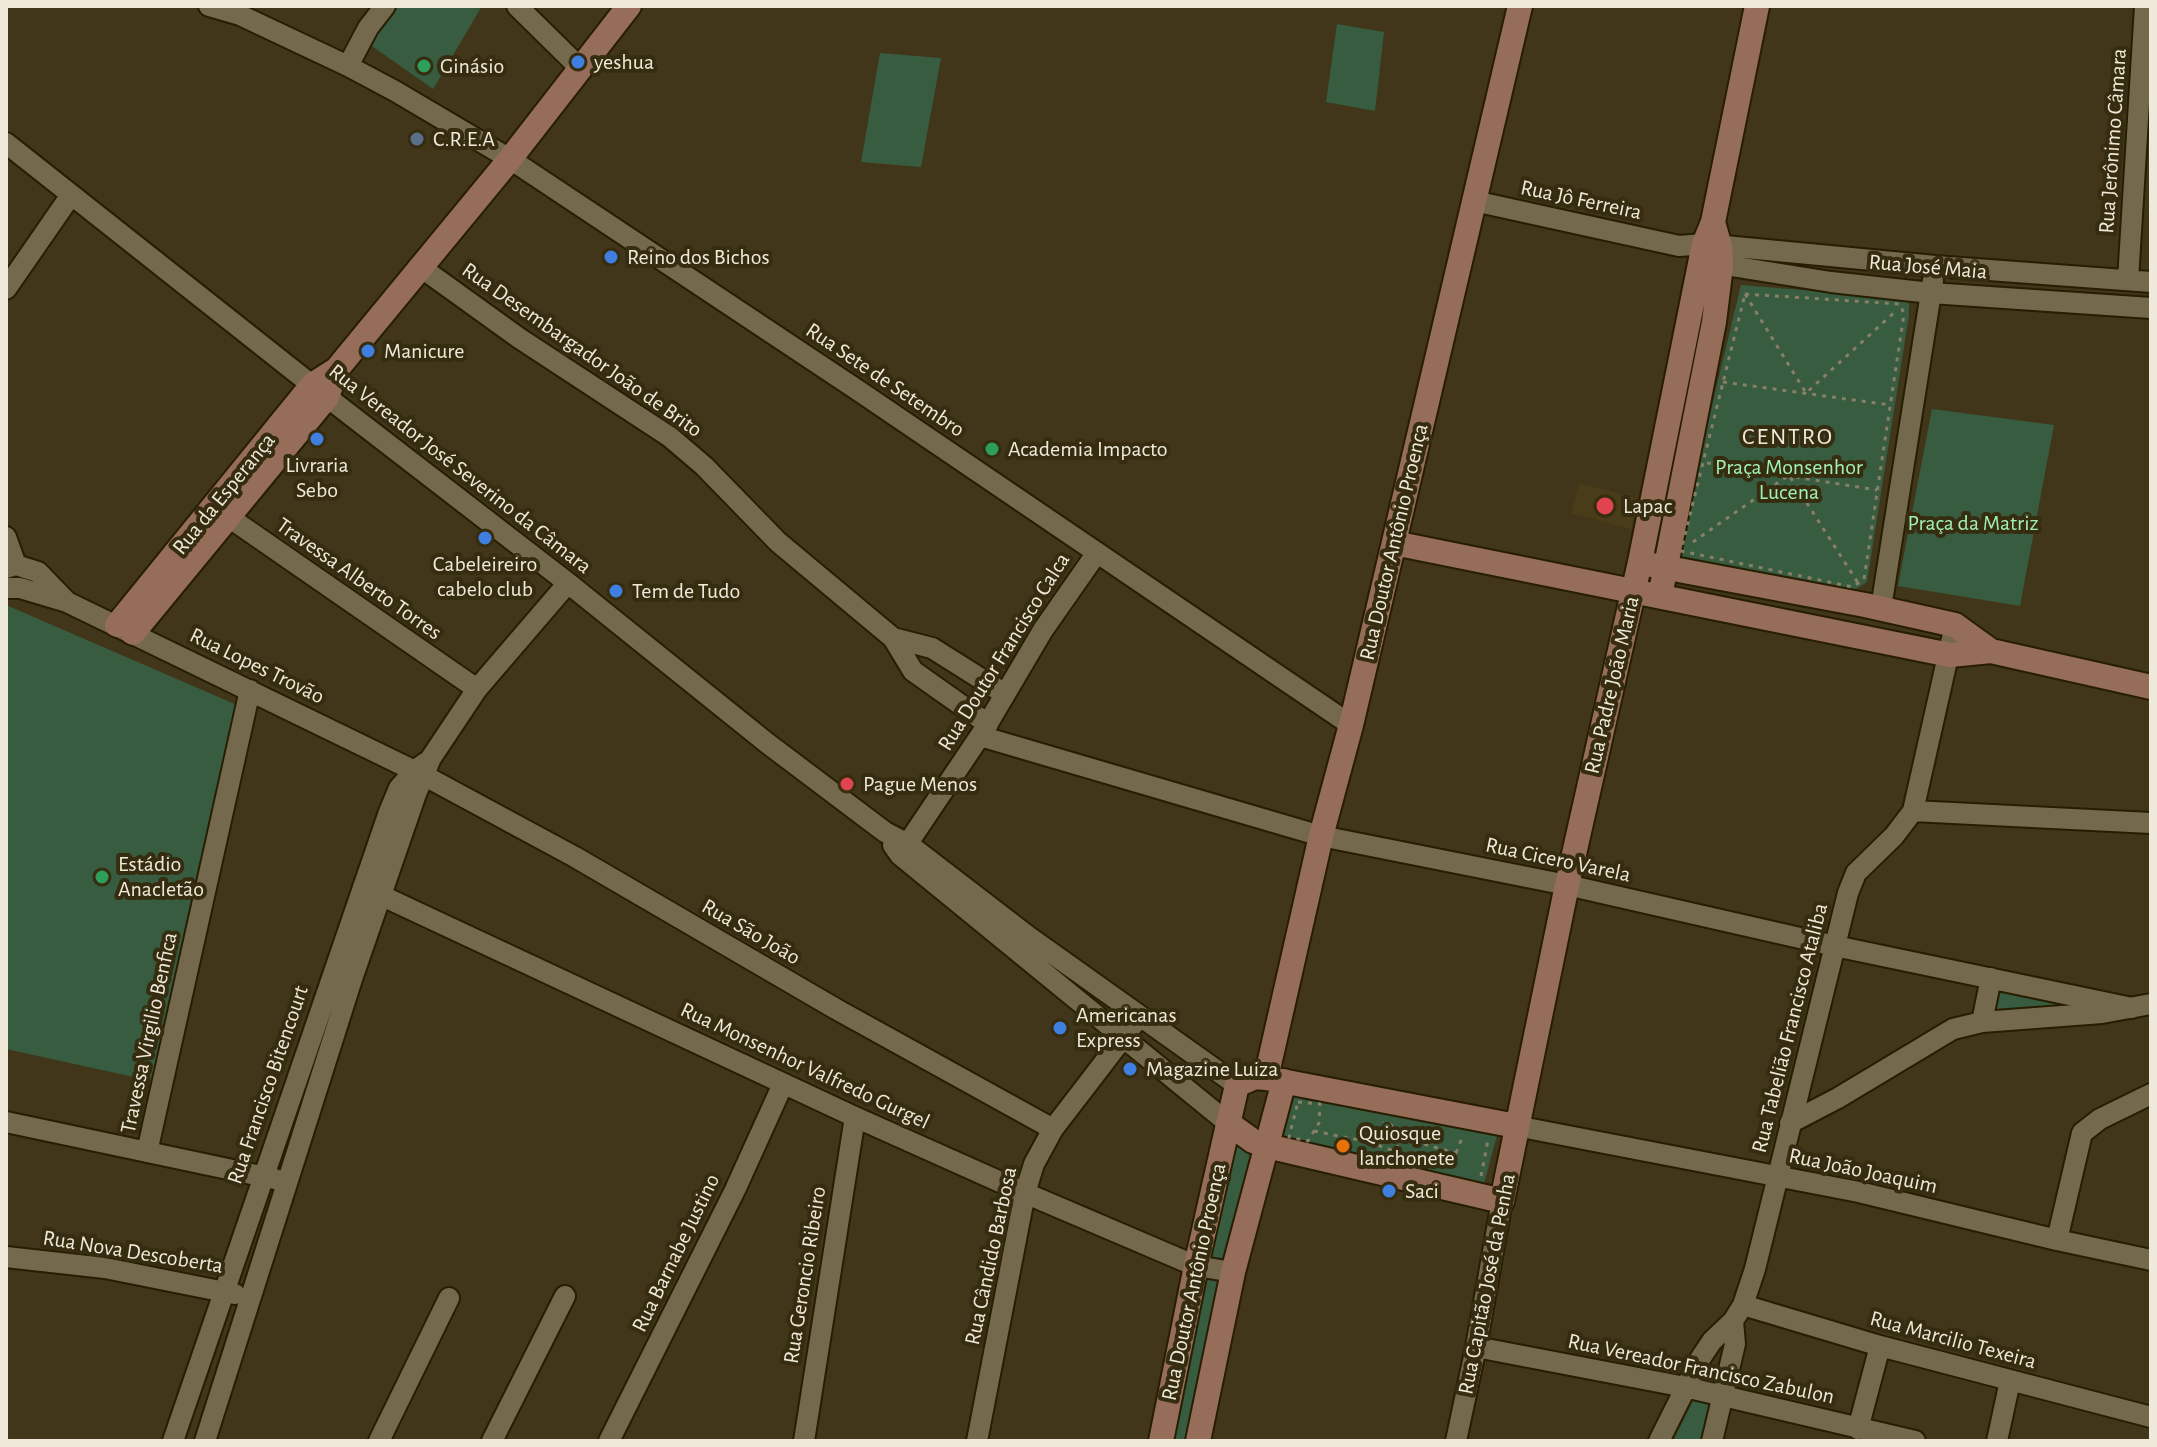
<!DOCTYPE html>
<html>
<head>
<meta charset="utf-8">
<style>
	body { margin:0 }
	#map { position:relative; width:2157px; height:1447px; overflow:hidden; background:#41361a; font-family:"Alegreya Sans",sans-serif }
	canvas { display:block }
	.frame { position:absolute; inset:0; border:8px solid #efe9d9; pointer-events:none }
</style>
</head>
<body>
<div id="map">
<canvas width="2157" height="1447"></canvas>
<div class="frame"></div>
</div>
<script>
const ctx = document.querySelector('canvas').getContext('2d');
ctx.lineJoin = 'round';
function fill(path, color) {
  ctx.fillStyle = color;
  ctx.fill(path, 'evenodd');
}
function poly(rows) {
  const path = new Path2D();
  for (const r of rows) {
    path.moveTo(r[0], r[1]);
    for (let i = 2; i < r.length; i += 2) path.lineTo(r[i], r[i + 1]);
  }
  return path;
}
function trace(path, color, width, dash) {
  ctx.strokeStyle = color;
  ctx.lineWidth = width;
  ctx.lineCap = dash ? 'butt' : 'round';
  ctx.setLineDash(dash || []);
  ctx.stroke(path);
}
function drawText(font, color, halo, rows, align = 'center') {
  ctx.font = font + ' "Alegreya Sans",sans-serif';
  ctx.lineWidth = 8;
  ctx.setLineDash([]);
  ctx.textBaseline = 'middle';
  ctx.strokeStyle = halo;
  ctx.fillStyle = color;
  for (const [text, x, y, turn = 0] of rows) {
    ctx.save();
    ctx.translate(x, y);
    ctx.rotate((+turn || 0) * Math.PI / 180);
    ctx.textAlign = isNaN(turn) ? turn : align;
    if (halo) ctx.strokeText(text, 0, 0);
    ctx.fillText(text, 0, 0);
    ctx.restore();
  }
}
fill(poly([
	[1579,483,1639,499,1631,529,1571,513]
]), '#493c18');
fill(poly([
	[397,6,482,6,433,89,369,44],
	[1337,24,1384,32,1375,111,1326,102],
	[880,53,941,58,921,167,861,162],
	[1741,285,1899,298,1909,303,1909,315,1867,582,1853,591,1676,555],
	[1932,409,2054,425,2020,606,1898,586],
	[6,605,237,705,152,1081,6,1049],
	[1997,987,2107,1007,1988,1019],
	[1295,1094,1497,1135,1484,1184,1282,1142],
	[1232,1137,1254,1150,1192,1441,1170,1441],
	[1695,1397,1715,1401,1704,1441,1673,1441]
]), '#375c3f');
const street = poly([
	[209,6,240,15,348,66,395,91,510,159,859,391,1351,725],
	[517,6,580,68],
	[348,66,368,28,385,6],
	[6,143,327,397,568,583,767,743,885,832,908,844,1029,937,1237,1085],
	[1474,201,1679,246,1704,244,1935,266,2151,282],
	[1706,262,1831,282,1931,293,2151,308],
	[419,266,519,338,670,437,704,466,778,542,893,638,913,671,988,724],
	[2128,280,2145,6],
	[6,289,71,195],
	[217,509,477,689],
	[6,537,16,565],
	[6,568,16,565,38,572,67,602],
	[6,588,20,588,67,602,425,776,575,857,836,1009,1053,1129],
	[1881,608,1933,280],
	[893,638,932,648,1005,694],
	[980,736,1321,836,1567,885,1835,946,2132,1008],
	[1913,811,2151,823],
	[893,845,900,855,1228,1123],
	[900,855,984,730,1043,630,1096,554],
	[363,887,855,1117,1025,1193,1196,1266,1233,1272],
	[1982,1022,1991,978],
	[6,1122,275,1179],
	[1790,1123,1838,1098,1953,1029,1982,1022,2102,1013,2151,1004],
	[1516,1126,1859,1192,2057,1240,2151,1260],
	[147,1152,250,690],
	[2057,1240,2082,1133,2100,1119,2151,1094],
	[6,1257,105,1268,235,1294],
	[1743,1305,1880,1346,2151,1417],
	[1476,1347,1685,1387,1915,1441],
	[1858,1429,1880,1346],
	[173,1441,389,812,399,788,414,771,425,763],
	[205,1441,352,979,416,794,431,758,477,689,568,583],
	[379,1441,449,1298],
	[492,1441,565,1296],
	[609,1441,735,1190,783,1084],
	[804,1441,855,1117],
	[977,1441,1025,1193,1034,1164,1053,1129,1139,1017],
	[1456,1441,1476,1347,1502,1201],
	[1659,1441,1700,1359,1712,1341,1733,1321,1743,1305,1755,1269,1848,893,1856,873,1894,836,1913,811,1955,625],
	[1712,1441,1735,1344,1733,1321],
	[1997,1441,2010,1381]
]);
const secondary = poly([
	[1394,543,1950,655,1991,651,2151,687],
	[1652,565,1865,605,1955,625,1991,651],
	[1660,596,1714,322,1721,265,1720,247,1713,222],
	[117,625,312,385,337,369,510,159,629,6],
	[133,633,327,397,337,369],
	[1266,1078,1321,836,1351,725,1520,6],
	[1228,1123,1253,1141,1267,1146,1502,1201,1567,885,1640,562,1704,244,1713,222,1757,6],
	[1161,1441,1196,1266,1237,1085,1255,1077,1266,1078,1516,1126],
	[1198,1441,1233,1272,1284,1081]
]);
trace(street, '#271d02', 24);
trace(secondary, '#271d02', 28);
trace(poly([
	[1745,294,1900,304,1904,314,1864,579,1853,587,1681,551,1745,294],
	[1745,294,1806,393,1897,310],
	[1723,382,1890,405],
	[1707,463,1877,490],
	[1693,542,1789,475,1858,583],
	[1298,1102,1320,1104,1319,1123,1308,1141,1289,1137,1298,1102],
	[1314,1131,1369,1142,1383,1122],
	[1405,1139,1456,1153,1454,1167],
	[1369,1142,1394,1151,1405,1139,1390,1124],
	[1456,1153,1462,1138],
	[1481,1176,1488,1140]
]), '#887f67', 3, [4, 6]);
trace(street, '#74694c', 20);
trace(secondary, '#966d59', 24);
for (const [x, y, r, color] of [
	[578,62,8,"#3f7fe0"],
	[424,66,8,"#2e9e5b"],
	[417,139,8,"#5c6f8a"],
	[611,257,8,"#3f7fe0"],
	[368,351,8,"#3f7fe0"],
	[317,439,8,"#3f7fe0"],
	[992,449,8,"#2e9e5b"],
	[1605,506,10,"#e0444e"],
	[485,538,8,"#3f7fe0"],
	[616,591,8,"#3f7fe0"],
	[847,784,8,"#e0444e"],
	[102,877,8,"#2e9e5b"],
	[1060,1028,8,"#3f7fe0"],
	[1130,1069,8,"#3f7fe0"],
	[1343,1146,8,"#e8710a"],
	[1389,1191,8,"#3f7fe0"]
]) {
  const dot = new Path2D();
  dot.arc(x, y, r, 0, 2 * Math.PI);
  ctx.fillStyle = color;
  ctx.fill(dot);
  trace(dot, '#362c10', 3);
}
drawText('22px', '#efe9d9', '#362c10', [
	["yeshua",594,62],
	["Ginásio",440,66],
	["C.R.E.A",433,139],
	["Reino dos Bichos",627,257],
	["Manicure",384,351],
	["Academia Impacto",1008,449],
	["Livraria",317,465,"center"],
	["Sebo",317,490,"center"],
	["Lapac",1623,506],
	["Cabeleireiro",485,564,"center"],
	["cabelo club",485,589,"center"],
	["Tem de Tudo",632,591],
	["Pague Menos",863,784],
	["Estádio",118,864],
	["Anacletão",118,889],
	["Americanas",1076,1015],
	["Express",1076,1040],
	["Magazine Luiza",1146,1069],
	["Quiosque",1359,1133],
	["lanchonete",1359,1158],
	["Saci",1405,1191]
], 'left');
drawText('22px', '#efe9d9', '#362c10', [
	["Rua Jerônimo Câmara",2113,141,-86],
	["Rua Jô Ferreira",1581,200,12],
	["Rua José Maia",1928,267,5],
	["Rua Desembargador João de Brito",582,350,35],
	["Rua Sete de Setembro",885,380,34],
	["Rua Vereador José Severino da Câmara",460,469,38],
	["Rua da Esperança",224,494,-51],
	["Rua Doutor Antônio Proença",1394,542,-77],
	["Travessa Alberto Torres",359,579,35],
	["Rua Doutor Francisco Calca",1004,652,-58],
	["Rua Lopes Trovão",257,666,26],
	["Rua Padre João Maria",1612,685,-77],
	["Rua Cicero Varela",1558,860,12],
	["Rua São João",751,932,30],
	["Rua Tabelião Francisco Ataliba",1790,1028,-76],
	["Travessa Virgilio Benfica",149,1033,-78],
	["Rua Monsenhor Valfredo Gurgel",805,1066,25],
	["Rua Francisco Bitencourt",268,1085,-71],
	["Rua João Joaquim",1863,1171,12],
	["Rua Nova Descoberta",133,1252,9],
	["Rua Barnabe Justino",676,1253,-64],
	["Rua Cândido Barbosa",991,1256,-78],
	["Rua Geroncio Ribeiro",805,1275,-81],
	["Rua Doutor Antônio Proença",1194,1282,-78],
	["Rua Capitão José da Penha",1487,1284,-79],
	["Rua Marcilio Texeira",1953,1340,15],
	["Rua Vereador Francisco Zabulon",1701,1369,12]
]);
drawText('22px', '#a0f0b1', '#362c10', [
	["Praça Monsenhor",1789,467],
	["Lucena",1789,492],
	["Praça da Matriz",1973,523]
]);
ctx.letterSpacing = '2px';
drawText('24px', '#efe9d9', '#362c10', [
	["CENTRO",1788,437]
]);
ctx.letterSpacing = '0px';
</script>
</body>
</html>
